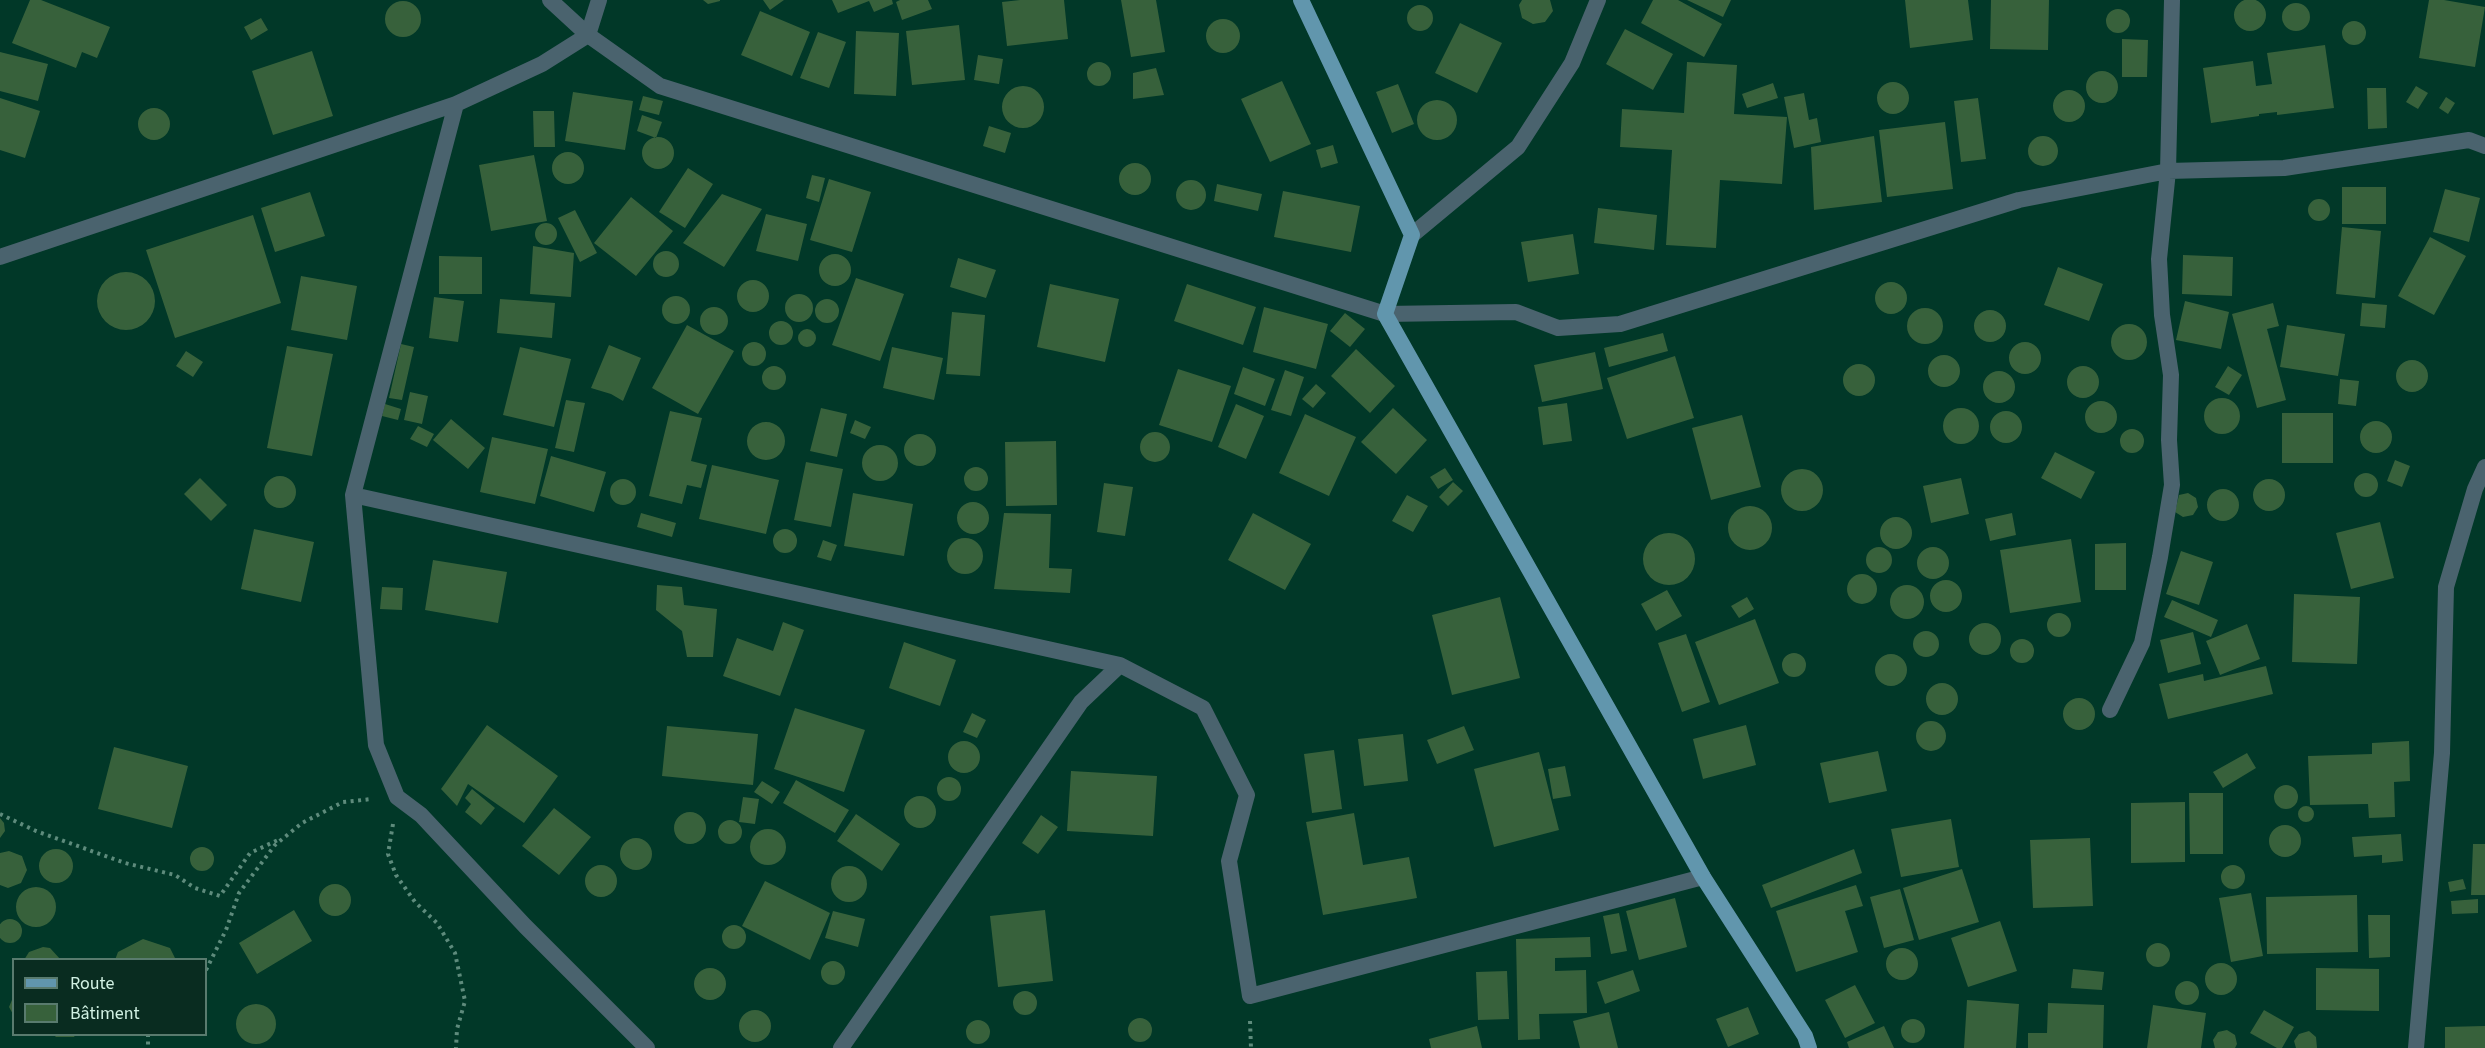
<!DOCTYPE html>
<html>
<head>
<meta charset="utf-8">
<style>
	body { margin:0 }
	#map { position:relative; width:2485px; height:1048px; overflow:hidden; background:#013828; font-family:"Source Sans 3",sans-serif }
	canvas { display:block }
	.legend { position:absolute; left:12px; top:958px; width:195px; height:78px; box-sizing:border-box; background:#092c20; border:2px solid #597b6e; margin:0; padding:8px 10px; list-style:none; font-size:18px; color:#d1f1e3 }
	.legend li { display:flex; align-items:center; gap:12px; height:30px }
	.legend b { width:30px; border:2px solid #597b6e }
</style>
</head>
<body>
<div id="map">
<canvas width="2485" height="1048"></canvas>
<ul class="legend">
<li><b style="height:8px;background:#6196ad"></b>Route</li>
<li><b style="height:16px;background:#37613b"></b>Bâtiment</li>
</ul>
</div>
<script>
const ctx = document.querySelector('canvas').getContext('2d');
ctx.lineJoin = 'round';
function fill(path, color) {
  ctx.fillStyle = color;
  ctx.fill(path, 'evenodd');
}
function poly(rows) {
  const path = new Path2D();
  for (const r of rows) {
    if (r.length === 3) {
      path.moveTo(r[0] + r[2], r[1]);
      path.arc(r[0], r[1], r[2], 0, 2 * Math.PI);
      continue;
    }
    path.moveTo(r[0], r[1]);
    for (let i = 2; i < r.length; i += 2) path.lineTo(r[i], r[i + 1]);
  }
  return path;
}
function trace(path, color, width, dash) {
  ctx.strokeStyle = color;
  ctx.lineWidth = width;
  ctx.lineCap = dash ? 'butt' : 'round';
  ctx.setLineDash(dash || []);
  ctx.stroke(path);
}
fill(poly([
	[2250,15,16],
	[30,0,41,0,110,27,97,58,82,52,76,68,12,43],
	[703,0,720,0,720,1,708,4],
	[763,0,784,0,770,10],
	[832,0,892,0,893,4,874,12,869,1,838,13],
	[900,0,928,0,932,9,902,20,896,2],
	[1020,0,1064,0,1068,39,1007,46,1002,2],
	[1121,0,1156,0,1165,52,1131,57],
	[1522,0,1550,0,1553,11,1545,22,1533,24,1522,18,1519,5],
	[1653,0,1678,0,1722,24,1704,57,1641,23],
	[1687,0,1731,0,1723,17],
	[1905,0,1968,0,1973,40,1910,48],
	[1991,0,2049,0,2048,50,1990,49],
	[2429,0,2444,0,2485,7,2475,67,2419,58],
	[403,19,18],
	[2296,17,14],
	[1420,18,13],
	[2118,21,12],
	[760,11,810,32,792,76,741,55],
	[261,18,268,30,251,40,244,27],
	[1223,36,17],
	[2354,33,12],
	[1460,23,1502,43,1477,93,1435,73],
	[959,25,965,80,912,85,906,31],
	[1625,29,1673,54,1653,90,1606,64],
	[856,31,899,33,896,96,854,94],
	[818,32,846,42,829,88,800,78],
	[2122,39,2148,40,2147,77,2122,77],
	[2325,45,2334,108,2277,115,2277,112,2259,114,2259,116,2211,123,2203,68,2253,61,2256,86,2272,84,2267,53],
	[312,51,333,116,273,135,252,71],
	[0,52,48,64,38,101,0,91],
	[978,55,1003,59,999,84,974,80],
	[1687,62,1737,65,1734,114,1787,117,1782,184,1720,180,1716,248,1666,245,1672,150,1620,147,1622,109,1684,113],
	[1099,74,12],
	[1156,68,1164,95,1133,99,1133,73],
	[2102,87,16],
	[1282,81,1311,144,1270,162,1241,99],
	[1893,98,16],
	[1773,83,1778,98,1747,108,1742,94],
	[1398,84,1414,124,1392,133,1376,92],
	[1023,107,21],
	[2416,86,2428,93,2418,109,2406,102],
	[2367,88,2386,88,2387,128,2368,129],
	[2069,106,16],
	[573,92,633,101,625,150,565,141],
	[1804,93,1809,120,1817,118,1821,142,1794,148,1784,97],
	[643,96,663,101,659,115,639,110],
	[2446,97,2455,103,2448,114,2439,108],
	[0,98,40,111,25,158,0,150],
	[1978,98,1986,159,1961,162,1954,101],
	[1437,120,20],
	[154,124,16],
	[533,111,554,111,555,147,534,147],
	[642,115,662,122,656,138,637,131],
	[1945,122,1953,189,1887,197,1879,130],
	[989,126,1011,133,1005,153,983,146],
	[1874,136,1882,202,1814,210,1811,147],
	[2043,151,15],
	[658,153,16],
	[1333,145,1338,163,1321,168,1316,150],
	[568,168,16],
	[534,155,547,221,491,231,479,165],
	[1135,179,16],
	[688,168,713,184,685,228,659,212],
	[812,175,825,178,819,202,806,198],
	[829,179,871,192,852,252,810,240],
	[1191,195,15],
	[1217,184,1262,194,1258,211,1214,201],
	[2342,187,2386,187,2386,224,2342,224],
	[2445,189,2480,198,2469,242,2433,232],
	[1283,191,1360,206,1351,252,1274,237],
	[310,192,325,236,275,252,261,208],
	[722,194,762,209,724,267,683,243],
	[631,197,673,231,636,276,594,243],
	[2319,210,11],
	[1598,208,1657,215,1654,250,1594,243],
	[575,210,597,253,580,262,558,218],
	[766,214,807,224,798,261,756,251],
	[253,215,281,303,175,338,146,250],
	[546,234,11],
	[2342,227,2381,231,2375,298,2336,294],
	[1573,234,1579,274,1528,282,1521,242],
	[2430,237,2466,256,2434,315,2398,296],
	[533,246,574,253,571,297,530,294],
	[666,264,13],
	[835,270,16],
	[2183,255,2233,257,2232,296,2182,294],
	[439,256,482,257,482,294,439,294],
	[958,258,996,270,986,298,950,287],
	[2058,267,2103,284,2089,321,2044,305],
	[126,301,29],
	[301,276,357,286,347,340,291,330],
	[856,278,904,294,880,361,832,345],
	[753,296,16],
	[1891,298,16],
	[1050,284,1119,299,1105,362,1037,347],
	[1187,284,1256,307,1243,345,1174,321],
	[799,308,14],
	[676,310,14],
	[434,297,464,301,458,342,429,338],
	[500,299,555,303,552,338,497,333],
	[827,311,12],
	[2185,301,2229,312,2221,349,2176,340],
	[2273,303,2279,326,2267,329,2286,400,2257,408,2232,314],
	[2362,303,2387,305,2385,328,2360,326],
	[714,321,14],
	[1264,307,1328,324,1316,369,1253,352],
	[1925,326,18],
	[1990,326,16],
	[952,312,985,315,980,376,946,374],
	[1345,313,1365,329,1350,347,1330,331],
	[781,333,12],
	[2129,342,18],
	[687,325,734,351,698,414,652,388],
	[2287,325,2345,334,2338,376,2280,367],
	[807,338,9],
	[1663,333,1668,351,1609,367,1604,348],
	[2025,358,16],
	[754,354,12],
	[401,344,414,347,402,400,389,398],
	[609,345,641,358,623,401,611,394,591,388],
	[287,346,333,354,312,456,267,448],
	[520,347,571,359,554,427,503,415],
	[892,347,943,358,934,400,883,388],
	[1356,349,1395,386,1370,413,1331,376],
	[186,351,203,362,193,377,176,366],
	[1595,352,1603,389,1542,402,1534,365],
	[1944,371,16],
	[1675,356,1694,418,1627,439,1607,378],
	[2412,376,16],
	[1859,380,16],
	[2228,366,2242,375,2229,395,2215,387],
	[774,378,12],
	[2083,382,16],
	[1243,367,1275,379,1265,406,1234,394],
	[1178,369,1231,386,1212,442,1159,425],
	[1285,370,1304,377,1291,416,1271,410],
	[1999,387,16],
	[2340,379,2359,381,2356,406,2338,404],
	[1316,384,1326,393,1313,408,1302,399],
	[410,392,428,396,422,424,404,420],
	[2222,416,18],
	[566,400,585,403,574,452,555,448],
	[2101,417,16],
	[1567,403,1572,441,1543,445,1538,407],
	[385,404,401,409,398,420,382,416],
	[1236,404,1264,416,1246,459,1218,447],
	[821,408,847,414,837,457,810,451],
	[1393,408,1427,440,1396,474,1361,442],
	[1961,426,18],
	[670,411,702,418,691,461,707,465,701,488,687,485,682,504,649,496],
	[2006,427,16],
	[2282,413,2333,413,2333,463,2282,463],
	[1305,414,1356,437,1329,496,1279,473],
	[1742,415,1761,487,1711,500,1692,428],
	[451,419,485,448,468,469,433,440],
	[855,420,871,427,865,439,850,433],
	[2376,437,16],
	[766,441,19],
	[418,426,434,434,427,447,410,439],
	[2132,441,12],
	[1155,447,15],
	[920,450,16],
	[492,437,548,449,535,504,480,492],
	[1056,441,1057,505,1006,506,1005,442],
	[880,463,18],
	[2055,452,2095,472,2081,499,2041,478],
	[551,456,606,472,594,512,540,496],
	[2395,460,2410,466,2402,487,2387,481],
	[806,462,843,469,831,527,794,520],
	[712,465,779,480,766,534,699,519],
	[976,479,12],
	[1445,468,1453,480,1438,489,1430,477],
	[1802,490,21],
	[2366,485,12],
	[280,492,16],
	[200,478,227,505,211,521,184,494],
	[1961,478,1969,514,1931,523,1923,486],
	[2269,495,16],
	[623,492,13],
	[1453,482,1463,491,1448,506,1439,497],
	[1104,483,1133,487,1125,536,1097,532],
	[2223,505,16],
	[853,493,913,504,904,556,844,546],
	[2188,493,2196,498,2198,507,2193,515,2183,517,2175,512,2179,495],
	[1407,495,1428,506,1413,532,1392,521],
	[973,518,16],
	[1750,528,22],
	[641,513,676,523,672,537,637,527],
	[1004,513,1051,514,1049,568,1072,569,1070,593,994,589],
	[1253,513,1311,544,1285,590,1228,560],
	[2012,513,2016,535,1990,541,1985,519],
	[1896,533,16],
	[2380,522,2394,578,2351,589,2336,533],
	[254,529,314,542,301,602,241,589],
	[785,541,12],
	[1669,559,26],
	[965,556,18],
	[2071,539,2081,602,2010,613,2000,550],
	[823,540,837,545,831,561,817,557],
	[2126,543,2126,590,2095,590,2095,544],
	[1879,560,13],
	[1933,563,16],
	[2181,551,2213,562,2199,605,2166,594],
	[433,560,507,572,498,623,425,610],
	[1862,589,15],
	[1946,596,16],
	[1907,602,17],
	[657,585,682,587,684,605,717,609,713,657,687,657,682,631,656,610],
	[382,587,403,588,402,610,380,609],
	[1667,590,1682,616,1656,631,1641,604],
	[2294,594,2360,597,2357,664,2292,662],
	[1500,597,1520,678,1452,695,1432,615],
	[1747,597,1754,609,1739,618,1731,606],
	[2172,600,2218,620,2211,637,2164,617],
	[2059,625,12],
	[1755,619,1779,683,1719,705,1695,642],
	[783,622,804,630,780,696,723,676,737,638,773,651],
	[1985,639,16],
	[2247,624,2260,659,2220,675,2206,641],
	[1926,644,13],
	[2193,632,2201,664,2168,673,2160,640],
	[1686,634,1710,702,1682,712,1658,643],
	[2022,651,12],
	[904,642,956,660,940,706,889,688],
	[1794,665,12],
	[1891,670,16],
	[2266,666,2273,694,2168,719,2159,684,2203,674,2204,681],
	[1942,699,16],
	[2079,714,16],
	[795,708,865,730,844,792,774,769],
	[972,713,986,720,977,738,963,732],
	[1931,736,15],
	[487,725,558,776,524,823,468,784,457,806,441,789],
	[1746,725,1756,765,1703,779,1693,739],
	[667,726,758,734,753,785,662,776],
	[1464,726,1474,750,1437,764,1427,740],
	[1403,734,1408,781,1364,786,1358,739],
	[2409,741,2410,781,2394,782,2395,817,2369,818,2368,804,2310,805,2308,756,2372,754,2372,743],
	[964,757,16],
	[114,747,188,766,172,828,98,809],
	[1334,750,1342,809,1312,813,1304,754],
	[1878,751,1887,791,1829,803,1820,763],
	[1539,752,1559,830,1494,847,1474,769],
	[2247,753,2256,768,2223,788,2213,772],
	[1565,766,1571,796,1553,799,1548,769],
	[1071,771,1157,776,1153,836,1067,831],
	[949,789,12],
	[796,780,849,810,835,833,783,803],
	[762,781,780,792,772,804,754,792],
	[2286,797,12],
	[472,789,495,808,481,825,465,812,471,804,465,798],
	[2189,793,2223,793,2223,854,2190,854],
	[920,812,16],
	[743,797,759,799,755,824,739,822],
	[2185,802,2185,862,2131,863,2131,803],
	[2306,814,8],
	[554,808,591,837,559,875,522,846],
	[690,828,16],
	[1354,813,1363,865,1409,857,1417,898,1323,915,1306,822],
	[856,814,900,844,882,871,837,841],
	[1041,815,1058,827,1038,854,1022,843],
	[0,818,4,823,5,831,0,838],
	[1951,819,1959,867,1901,877,1891,829],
	[730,832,12],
	[2285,841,16],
	[768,847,18],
	[2401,834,2403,861,2382,863,2382,855,2354,857,2352,837],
	[636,854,16],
	[2090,838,2093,906,2033,908,2030,840],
	[2473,844,2485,844,2485,895,2471,895],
	[202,859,12],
	[1854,849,1862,873,1771,908,1762,885],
	[56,866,17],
	[9,851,22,856,27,870,21,883,8,888,0,885,0,853],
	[2233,877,12],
	[601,881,16],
	[849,884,18],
	[1962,869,1979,922,1919,940,1903,888],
	[2463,879,2466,889,2450,892,2448,882],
	[765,881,830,913,810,960,742,926],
	[335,900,16],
	[1856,885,1863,906,1845,911,1858,952,1796,972,1776,911],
	[36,907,20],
	[1900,889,1914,940,1884,948,1870,897],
	[2251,893,2263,956,2231,962,2219,898],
	[2357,895,2358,952,2267,954,2266,897],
	[1675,898,1687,947,1639,960,1626,911],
	[2478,899,2478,913,2452,914,2451,901],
	[294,910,312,941,257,974,239,943],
	[1045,910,1053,981,998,987,990,916],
	[833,911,865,919,858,947,825,938],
	[1619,913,1627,951,1611,954,1603,916],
	[2368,915,2390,915,2390,957,2369,958],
	[10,931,12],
	[2000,921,2017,971,1968,987,1951,938],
	[734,937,12],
	[1590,937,1591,957,1555,958,1555,971,1586,970,1587,1013,1539,1014,1540,1039,1518,1040,1516,939],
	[143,939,170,948,176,960,115,960,118,952],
	[2158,955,12],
	[43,947,50,948,61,960,24,960,29,952],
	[1902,964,16],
	[833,973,12],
	[2221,979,16],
	[2316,968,2379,969,2379,1011,2316,1010],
	[710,984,16],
	[2073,969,2104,972,2102,990,2071,988],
	[1633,970,1640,991,1605,1004,1597,982],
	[1507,971,1509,1019,1478,1020,1476,972],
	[2187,993,12],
	[1855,985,1875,1023,1845,1038,1825,1000],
	[1025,1003,12],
	[14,995,14,1016,9,1007],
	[1967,1000,2019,1004,2016,1048,1964,1048],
	[2048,1003,2104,1005,2103,1048,2028,1048,2028,1033,2047,1033],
	[256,1024,20],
	[2153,1005,2206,1013,2201,1048,2147,1048],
	[1748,1007,1759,1034,1728,1047,1716,1019],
	[2264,1010,2294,1027,2282,1048,2277,1048,2250,1033],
	[755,1026,16],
	[1609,1012,1618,1048,1580,1048,1573,1021],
	[1140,1030,12],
	[1913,1031,12],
	[978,1032,12],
	[1477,1026,1482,1048,1431,1048,1429,1039],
	[1884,1026,1894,1048,1849,1048,1847,1042],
	[2485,1026,2485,1048,2445,1048,2445,1027],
	[2227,1030,2235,1035,2237,1044,2235,1048,2215,1048,2213,1040,2218,1032],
	[2309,1031,2316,1037,2317,1048,2296,1048,2294,1041,2299,1034],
	[53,1034,76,1034,74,1037,56,1037]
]), '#37613b');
trace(poly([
	[0,814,36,831,125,863,175,875,195,888,220,896,250,853,278,840],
	[393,824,388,854,396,875,415,902,437,923,455,953,465,1001,457,1029,456,1048],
	[206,970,226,930,239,893,275,845,302,823,343,802,372,799],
	[1250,1021,1251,1048],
	[148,1034,148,1048]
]), '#5e8b7c', 4, [3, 4.5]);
trace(poly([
	[550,0,588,35,660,86,1385,314,1516,312,1558,328,1620,324,2019,200,2168,171,2284,168,2469,140,2485,146],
	[0,257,456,104,542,64,588,35,599,0],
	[353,495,456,104],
	[1120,665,1203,708,1247,795,1229,861,1250,996,1703,877],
	[2110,710,2142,643,2160,557,2172,485,2169,440,2171,375,2162,315,2159,259,2168,171,2172,0],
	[647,1048,525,926,421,815,397,797,376,745,353,495,1120,665,1081,702,841,1048],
	[2416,1048,2442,753,2446,587,2475,489,2485,467]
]), '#4a636e', 16);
trace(poly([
	[1412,235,1518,147,1572,63,1598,0]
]), '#4a636e', 16);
trace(poly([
	[1301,0,1412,235,1385,314,1703,877,1805,1036,1809,1048]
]), '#6196ad', 16);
</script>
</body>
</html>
